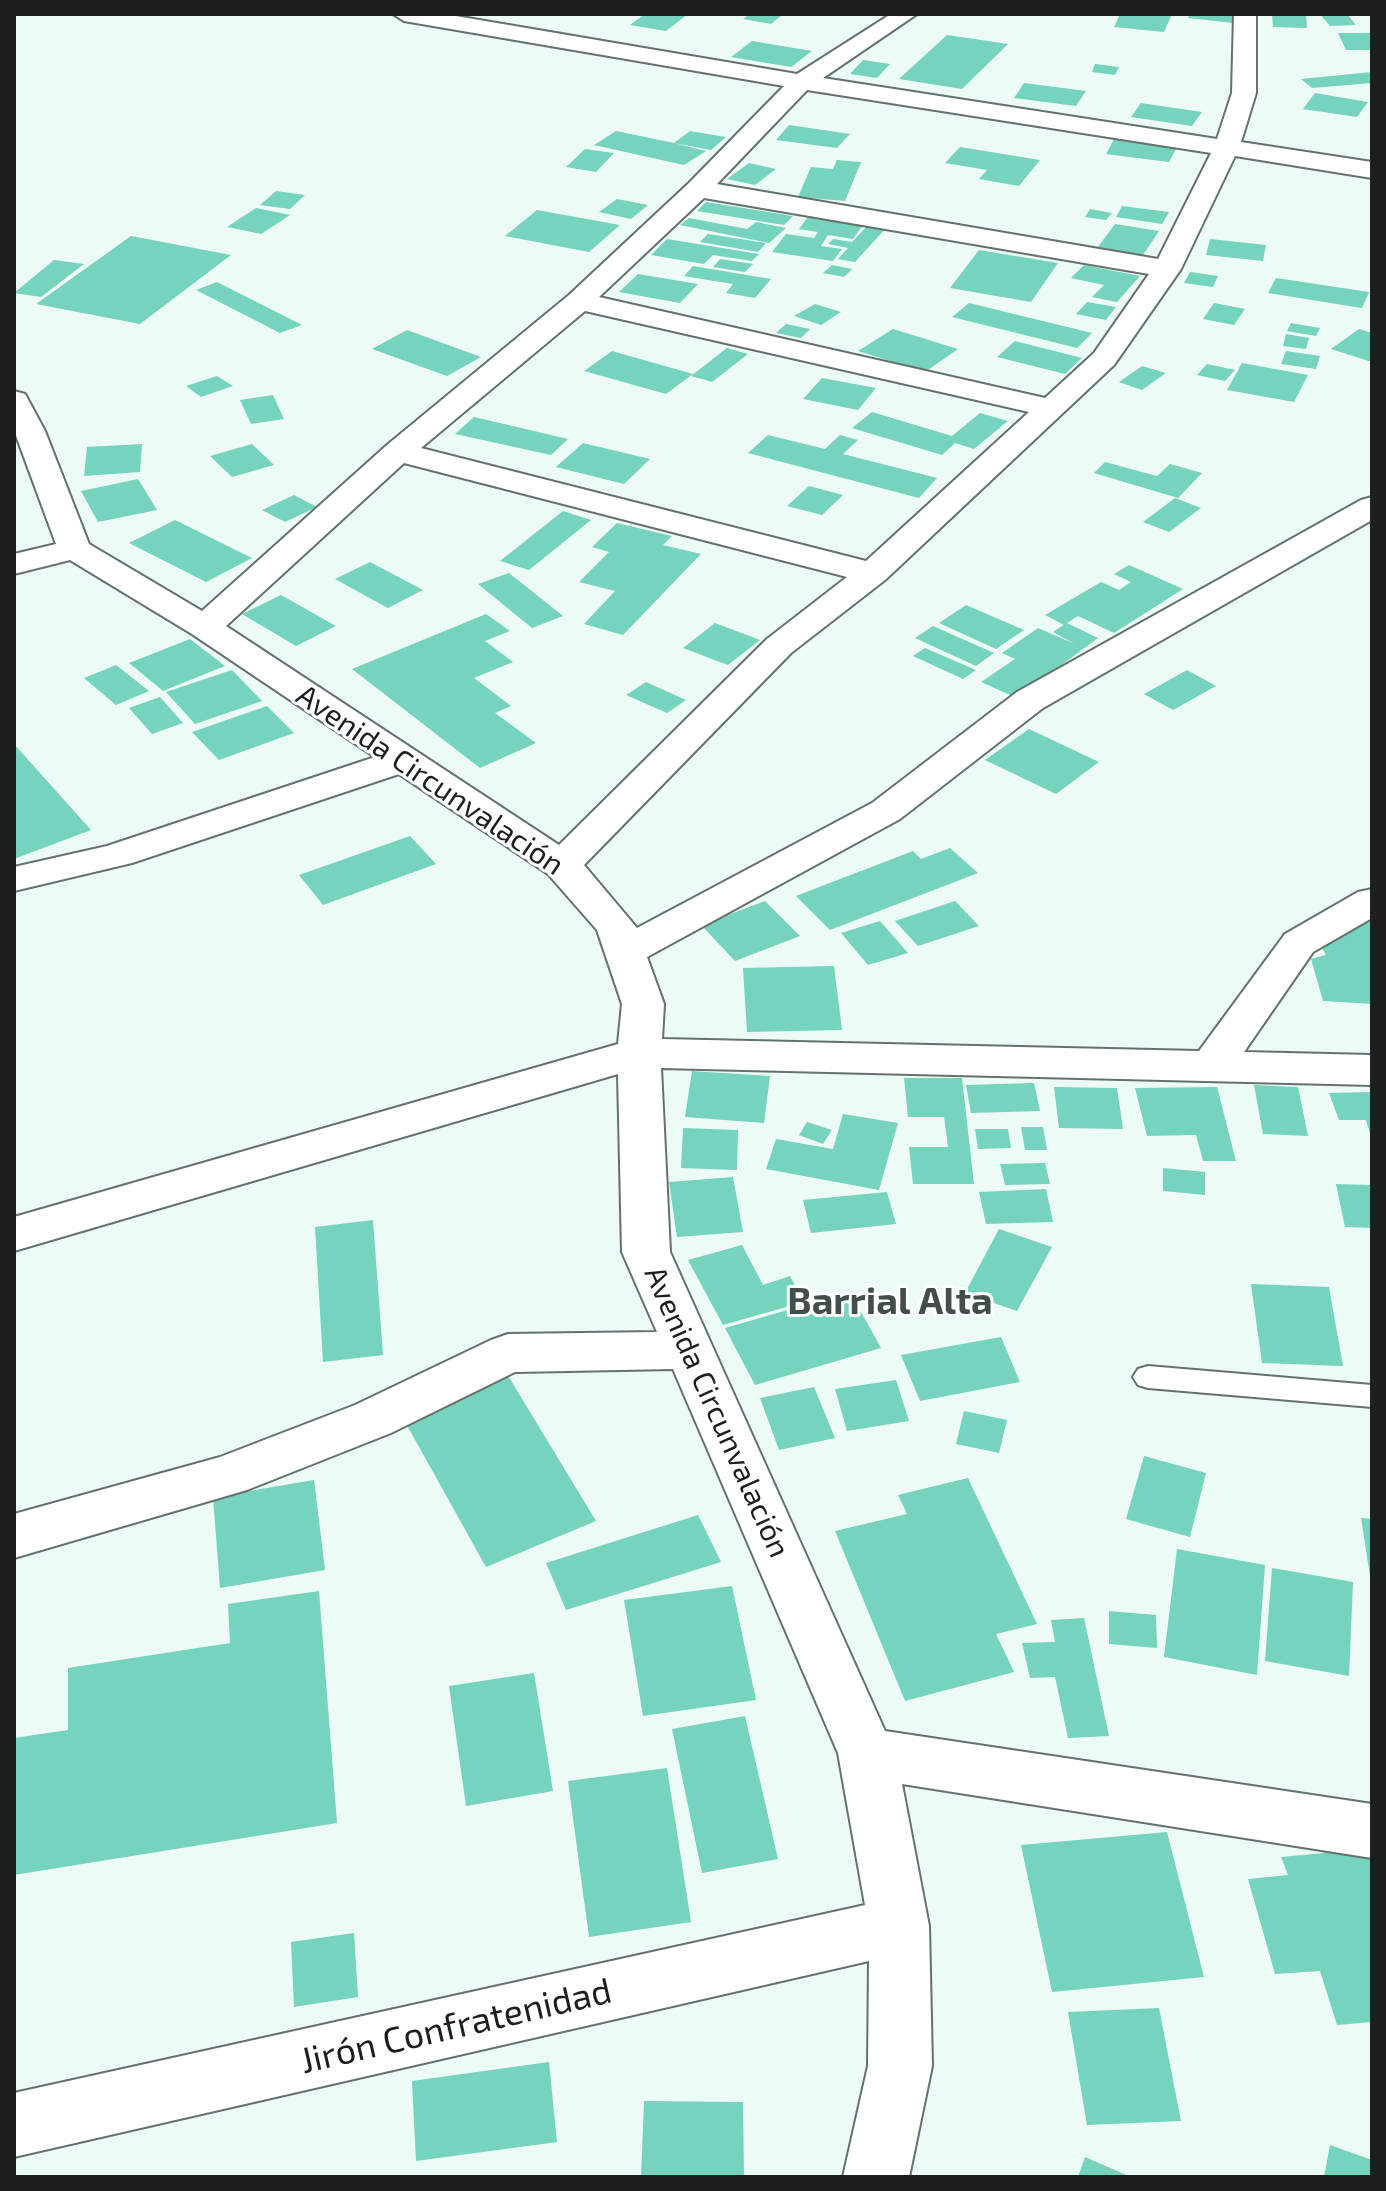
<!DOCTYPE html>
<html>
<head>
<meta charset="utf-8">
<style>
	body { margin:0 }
	#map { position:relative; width:1386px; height:2191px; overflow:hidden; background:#edfbf7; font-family:"Exo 2",sans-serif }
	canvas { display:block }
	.frame { position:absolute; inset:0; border:16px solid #1b201e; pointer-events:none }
</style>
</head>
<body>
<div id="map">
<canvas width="1386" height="2191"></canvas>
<div class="frame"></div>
</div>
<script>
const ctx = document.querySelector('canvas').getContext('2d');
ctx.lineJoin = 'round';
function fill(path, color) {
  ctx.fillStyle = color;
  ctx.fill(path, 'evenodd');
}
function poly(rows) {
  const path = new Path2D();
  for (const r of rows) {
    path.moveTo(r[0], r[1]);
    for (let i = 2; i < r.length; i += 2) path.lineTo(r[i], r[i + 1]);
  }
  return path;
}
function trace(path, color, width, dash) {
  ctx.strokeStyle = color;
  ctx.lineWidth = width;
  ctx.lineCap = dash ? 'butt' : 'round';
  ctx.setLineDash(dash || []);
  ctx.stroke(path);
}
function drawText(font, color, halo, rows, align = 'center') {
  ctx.font = font + ' "Exo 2",sans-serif';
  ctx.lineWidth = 6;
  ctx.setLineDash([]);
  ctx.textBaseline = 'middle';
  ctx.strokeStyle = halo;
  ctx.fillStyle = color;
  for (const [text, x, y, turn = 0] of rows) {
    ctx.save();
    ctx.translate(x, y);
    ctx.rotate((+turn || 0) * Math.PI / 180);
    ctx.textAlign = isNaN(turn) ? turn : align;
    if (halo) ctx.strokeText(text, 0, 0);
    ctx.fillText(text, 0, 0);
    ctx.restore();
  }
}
fill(poly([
	[645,14,688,14,666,31,630,25],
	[750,14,783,14,771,24,743,19],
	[1120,14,1172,14,1164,32,1114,27],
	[1190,14,1228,14,1237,15,1233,23,1188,18],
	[1272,14,1306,14,1307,28,1273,27],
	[1320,14,1347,14,1356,25,1330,26],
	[1338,33,1371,33,1372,50,1346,50],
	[947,35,1008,44,962,89,899,79],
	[752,41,812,51,791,67,731,57],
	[863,60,890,64,877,78,850,74],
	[1095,64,1119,67,1115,75,1092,72],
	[1372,72,1372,83,1312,88,1301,79],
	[1024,83,1086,91,1076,106,1014,98],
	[1315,93,1368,102,1357,117,1303,109],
	[1141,103,1202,112,1192,126,1131,117],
	[789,125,850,134,837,148,776,140],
	[616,131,674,143,706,151,684,165,594,145],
	[690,131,726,137,711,150,674,143],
	[1114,139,1177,147,1169,162,1106,154],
	[960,147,1040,160,1019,186,979,179,987,170,945,163],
	[585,149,614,153,596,172,566,167],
	[837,160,861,162,845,201,798,197,811,167,833,169],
	[749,163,776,169,755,185,727,179],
	[276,191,305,195,290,209,260,205],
	[617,199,648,205,631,219,599,212],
	[706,202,793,216,784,225,697,211],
	[1122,206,1169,212,1162,224,1116,217],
	[256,208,290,215,261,234,227,227],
	[1090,209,1112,213,1106,220,1085,217],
	[537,210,620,225,589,252,505,236],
	[808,217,863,225,853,239,828,235,821,246,842,249,833,261,772,252,786,234,814,238,818,232,799,229],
	[689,218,747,229,756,222,786,228,769,243,680,225],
	[1115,224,1159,231,1143,255,1098,247],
	[868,225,886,228,855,262,838,259,848,248,828,244,833,239,852,242],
	[708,234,766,243,758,252,700,242],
	[131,236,231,255,140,324,36,304],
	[667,239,759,254,752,261,713,255,704,264,651,255],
	[1210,239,1266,245,1263,261,1206,255],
	[979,250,1058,263,1031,302,950,288],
	[720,259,753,264,745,272,713,267],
	[54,260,84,264,41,297,14,293],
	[832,265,852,269,844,277,823,273],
	[1084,265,1140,276,1117,302,1092,297,1104,285,1071,278],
	[693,266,771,279,755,298,726,293,733,284,684,276],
	[1190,272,1218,276,1213,287,1184,283],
	[638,274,698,284,680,303,619,292],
	[1276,278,1369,292,1362,308,1268,293],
	[217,282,302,325,280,333,196,290],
	[1087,302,1116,307,1106,320,1076,314],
	[969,303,1092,333,1077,348,952,317],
	[1214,303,1245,309,1234,325,1203,319],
	[815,304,841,312,821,325,794,316],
	[1291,323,1320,328,1316,336,1287,331],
	[786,324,810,329,801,338,776,333],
	[893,329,958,349,925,372,858,351],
	[1359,329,1372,333,1372,362,1331,349],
	[407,330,481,357,447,376,372,349],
	[1286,334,1309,338,1306,349,1283,346],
	[1015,341,1082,358,1065,374,997,357],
	[727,348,748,354,712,382,691,376],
	[612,351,693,374,666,394,584,371],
	[1286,351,1320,356,1316,369,1281,364],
	[1242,363,1308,375,1294,402,1227,390],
	[1207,364,1235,370,1225,381,1197,375],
	[1142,366,1166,373,1142,390,1119,382],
	[217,376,233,386,201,397,186,386],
	[822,378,876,388,858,410,803,399],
	[273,395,284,419,251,424,240,400],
	[872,412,952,436,980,413,1008,421,974,449,955,443,942,455,852,428],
	[474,417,568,439,551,455,455,434],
	[768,435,825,449,840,435,858,440,843,454,937,478,919,498,748,453],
	[583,443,650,459,624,484,556,467],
	[142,444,140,472,84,476,87,447],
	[252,444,274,465,232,477,210,456],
	[1105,462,1157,476,1170,464,1202,473,1178,498,1094,473],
	[138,479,157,510,98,522,81,491],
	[809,486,843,495,822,515,787,506],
	[294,495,317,507,285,522,262,510],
	[1175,498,1201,508,1169,532,1143,522],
	[563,511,591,520,529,570,500,561],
	[175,520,252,558,206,582,129,543],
	[617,523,672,536,663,545,701,554,623,635,584,624,615,591,579,582,609,552,592,547],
	[370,562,423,590,388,608,335,579],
	[1129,565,1183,589,1114,633,1078,616,1064,625,1045,615,1101,582,1119,590,1131,582,1114,574],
	[509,573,563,616,532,628,478,584],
	[281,595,336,626,296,646,242,614],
	[966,605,1024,630,996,649,939,623],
	[486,614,510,631,485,641,513,662,474,678,511,706,495,713,536,743,480,768,352,669],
	[715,623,760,640,728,665,683,648],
	[1067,623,1098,638,1017,698,981,682,1015,659,1002,653,1038,628,1075,644,1053,632],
	[933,626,994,653,976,666,915,638],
	[190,639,225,666,163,691,129,663],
	[925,648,976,670,963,679,913,656],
	[116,665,149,691,116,705,84,678],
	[232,670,262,701,195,724,166,692],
	[1187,670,1216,686,1173,710,1144,694],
	[646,682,686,700,667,713,626,695],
	[160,697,183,723,152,734,129,708],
	[267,706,294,733,219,760,192,732],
	[1029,729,1099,762,1056,794,985,760],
	[14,744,91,830,14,859],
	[410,836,436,864,323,905,299,875],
	[950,848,978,873,830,930,796,896,913,851,921,859],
	[765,901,800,936,735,961,701,925],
	[955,901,979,926,918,946,895,921],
	[1372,920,1372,1004,1323,1001,1311,959,1326,955,1321,946],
	[880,921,908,953,868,965,841,933],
	[834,966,842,1030,747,1032,743,968],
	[692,1071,770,1076,764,1123,685,1117],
	[904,1078,962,1078,974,1184,913,1184,909,1147,948,1147,944,1117,908,1117],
	[1034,1083,1040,1111,971,1113,966,1085],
	[1254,1085,1298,1087,1308,1136,1263,1134],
	[1054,1087,1117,1088,1123,1129,1059,1128],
	[1217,1087,1236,1161,1203,1161,1196,1135,1147,1136,1135,1088],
	[1372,1092,1372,1137,1371,1137,1366,1120,1339,1120,1329,1093],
	[843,1114,898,1123,879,1190,766,1169,776,1139,833,1149],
	[807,1122,832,1130,823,1144,799,1135],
	[1021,1127,1043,1127,1047,1150,1025,1150],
	[683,1128,738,1130,737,1170,681,1168],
	[975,1129,1008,1129,1011,1148,978,1149],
	[1045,1163,1050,1184,1005,1185,1000,1164],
	[1163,1168,1205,1172,1205,1195,1163,1191],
	[733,1177,743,1232,677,1237,669,1182],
	[1336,1184,1372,1185,1372,1228,1345,1227],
	[1046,1189,1053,1222,986,1224,979,1192],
	[887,1192,896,1224,811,1233,803,1200],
	[373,1220,383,1355,323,1362,315,1227],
	[999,1229,1052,1247,1017,1311,965,1293],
	[742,1245,763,1285,790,1276,804,1302,723,1325,688,1260],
	[1251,1284,1329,1287,1343,1366,1262,1363],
	[850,1292,881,1348,755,1385,725,1328],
	[1001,1337,1020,1382,920,1401,901,1355],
	[504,1369,596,1521,486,1567,399,1411],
	[896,1380,909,1421,847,1431,835,1389],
	[814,1387,835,1438,779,1450,760,1398],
	[964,1411,1007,1420,999,1453,956,1444],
	[1144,1456,1206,1473,1190,1537,1126,1519],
	[968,1478,1037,1624,996,1634,1014,1672,905,1701,835,1531,907,1514,898,1495],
	[314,1480,325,1570,220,1588,213,1497],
	[698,1515,721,1562,566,1610,546,1563],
	[1361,1518,1372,1519,1372,1576,1370,1576],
	[1177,1549,1265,1565,1257,1675,1164,1657],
	[1272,1568,1353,1582,1349,1676,1265,1661],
	[732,1586,756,1700,643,1716,624,1600],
	[319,1591,337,1823,14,1875,14,1738,68,1730,68,1668,230,1643,228,1604],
	[1109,1611,1156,1615,1157,1648,1109,1644],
	[1084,1618,1109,1736,1068,1738,1055,1677,1030,1678,1022,1643,1055,1642,1051,1620],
	[534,1673,553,1791,466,1806,449,1686],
	[745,1716,778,1859,702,1873,672,1729],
	[667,1768,691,1922,589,1937,568,1781],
	[1167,1832,1204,1977,1052,1992,1021,1845],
	[1368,1849,1372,1860,1372,2022,1337,2025,1320,1971,1275,1974,1248,1879,1288,1875,1281,1857],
	[354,1933,358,1997,294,2007,291,1942],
	[1159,2008,1181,2121,1087,2125,1068,2012],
	[549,2062,557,2142,416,2161,412,2081],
	[644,2101,743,2102,744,2177,641,2177],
	[1330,2145,1372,2160,1372,2177,1324,2177],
	[1085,2157,1131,2177,1078,2177]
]), '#75d3be');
const service = poly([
	[1148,1366,1372,1385,1372,1407,1148,1388,1138,1385,1133,1377,1138,1369,1148,1366]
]);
const minor = poly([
	[393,14,444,14,797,74,891,14,917,14,823,78,1217,139,1232,93,1234,14,1256,14,1256,93,1241,142,1372,162,1372,178,1235,156,1181,269,1114,365,885,580,791,653,584,865,637,928,872,803,1017,692,1361,500,1372,497,1372,520,1043,708,900,819,647,957,664,1004,662,1039,1199,1051,1285,934,1358,892,1372,889,1372,918,1313,952,1244,1052,1372,1055,1372,1085,661,1068,670,1252,885,1731,1372,1804,1372,1858,902,1784,929,1926,932,2066,909,2177,843,2177,868,2066,869,1961,14,2157,14,2093,865,1905,838,1753,673,1369,515,1372,391,1433,247,1490,14,1558,14,1514,220,1457,355,1405,491,1340,508,1334,657,1332,622,1252,618,1074,14,1251,14,1217,618,1044,622,1004,597,930,548,874,399,774,132,863,14,891,14,867,107,846,375,757,192,634,70,560,14,574,14,554,56,544,14,430,14,391,25,394,45,431,89,544,202,611,387,445,569,295,689,183,784,86,404,21,393,14],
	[807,90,1211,153,1158,259,717,184,807,90],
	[704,198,1149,274,1094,353,1045,398,599,297,704,198],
	[585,311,1029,412,866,561,421,448,585,311],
	[404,463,847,577,767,639,559,845,226,626,404,463]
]);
trace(service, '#65716d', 4);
trace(minor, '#65716d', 4);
fill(service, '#fff');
fill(minor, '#fff');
drawText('30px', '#1b201e', '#fff', [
	["Avenida Circunvalación",430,780,34],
	["Avenida Circunvalación",717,1412,66]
]);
drawText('36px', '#1b201e', '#fff', [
	["Jirón Confratenidad",456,2026,-13]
]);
drawText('bold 38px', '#424e4a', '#fff', [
	["Barrial Alta",890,1301]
]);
</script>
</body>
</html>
